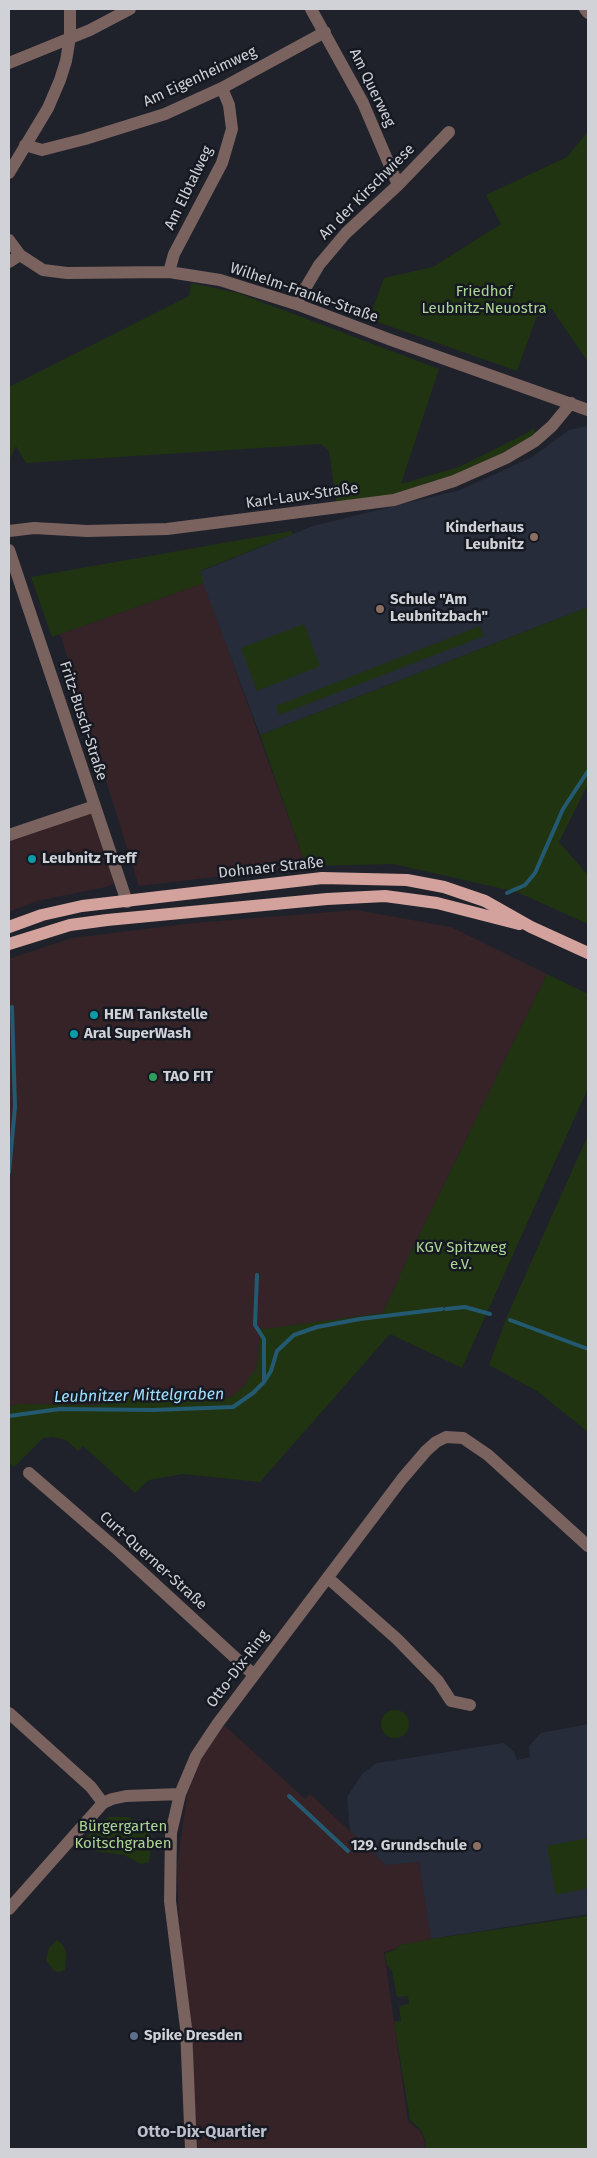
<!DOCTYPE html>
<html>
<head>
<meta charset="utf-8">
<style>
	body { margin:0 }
	#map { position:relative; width:597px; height:2158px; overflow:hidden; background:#1f222b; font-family:"Fira Sans",sans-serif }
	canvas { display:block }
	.frame { position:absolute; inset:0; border:10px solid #d0d2d8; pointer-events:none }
</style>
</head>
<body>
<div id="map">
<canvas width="597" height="2158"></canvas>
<div class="frame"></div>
</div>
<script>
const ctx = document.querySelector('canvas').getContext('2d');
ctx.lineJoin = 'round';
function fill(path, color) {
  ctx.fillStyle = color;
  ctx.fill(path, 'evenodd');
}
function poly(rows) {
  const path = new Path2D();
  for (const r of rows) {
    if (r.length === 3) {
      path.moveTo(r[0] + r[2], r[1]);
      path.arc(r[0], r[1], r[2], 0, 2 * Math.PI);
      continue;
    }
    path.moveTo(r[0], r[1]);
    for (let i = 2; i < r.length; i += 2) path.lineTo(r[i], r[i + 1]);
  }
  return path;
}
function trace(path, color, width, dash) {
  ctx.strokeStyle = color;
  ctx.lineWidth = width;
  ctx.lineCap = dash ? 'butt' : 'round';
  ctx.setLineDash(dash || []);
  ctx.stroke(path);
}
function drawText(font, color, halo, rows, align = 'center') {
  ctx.font = font + ' "Fira Sans",sans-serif';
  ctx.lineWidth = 5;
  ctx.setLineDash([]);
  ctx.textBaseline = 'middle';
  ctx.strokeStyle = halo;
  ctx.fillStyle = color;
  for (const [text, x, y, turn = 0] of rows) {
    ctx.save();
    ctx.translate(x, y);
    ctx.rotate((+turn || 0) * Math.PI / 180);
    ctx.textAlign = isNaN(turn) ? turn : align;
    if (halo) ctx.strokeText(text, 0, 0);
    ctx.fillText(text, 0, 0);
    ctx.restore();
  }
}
fill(poly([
	[204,583,306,866,139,886,60,634],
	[95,806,116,882,106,887,37,901,9,912,9,835],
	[356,910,451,927,547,974,407,1260,383,1313,257,1330,260,1335,256,1368,244,1386,230,1398,102,1397,101,1405,17,1404,9,1407,9,959,72,938,194,923],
	[224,1725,305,1799,310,1794,386,1865,419,1861,431,1939,400,1945,395,1949,384,1952,408,2121,420,2131,425,2142,424,2149,198,2149,178,1902,177,1868,188,1789,200,1758]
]), '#362328');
fill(poly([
	[588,426,588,607,260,735,199,572,313,526,460,490,532,457,569,430],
	[588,1724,588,1914,431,1939,419,1862,386,1865,350,1831,347,1797,363,1773,377,1763,504,1743,514,1752,517,1760,530,1757,529,1746,541,1733]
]), '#272c3a');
fill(poly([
	[588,131,588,362,551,308,536,318,517,371,369,319,384,278,433,267,501,224,486,195,567,157],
	[191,283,238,293,439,369,401,484,459,467,529,432,533,428,536,434,454,481,337,507,329,451,321,444,26,463,16,446,9,461,9,387,189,296],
	[291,531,293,534,200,571,204,583,52,637,31,577],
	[588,607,588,784,559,842,588,875,588,924,517,892,393,864,306,866,260,735],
	[304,624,320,666,257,691,241,648],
	[480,626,484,636,279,715,276,706],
	[547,974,588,994,588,1088,462,1368,390,1334,260,1482,183,1474,149,1480,135,1493,83,1446,78,1451,66,1440,53,1437,43,1438,14,1467,9,1463,9,1407,17,1404,101,1405,101,1397,230,1398,244,1386,256,1368,260,1335,256,1330,383,1313,407,1260],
	[588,1135,588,1432,537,1391,489,1365,508,1314],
	[395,1724,14],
	[109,1817,128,1817,144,1826,153,1836,149,1862,141,1864,124,1855,93,1851,85,1839,96,1826],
	[588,1838,588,1888,556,1895,547,1846],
	[588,1916,588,2149,425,2149,426,2142,421,2130,410,2120,394,2022,401,2021,399,2006,409,2004,408,1996,397,1997,392,1971,387,1965,385,1953,395,1950,400,1945,431,1939],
	[57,1940,63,1945,66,1952,65,1970,59,1972,54,1971,46,1960,49,1948]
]), '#203411');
trace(poly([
	[507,893,525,885,535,873,563,809,588,771],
	[9,1172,15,1107,12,1007],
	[257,1275,255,1325,264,1339,264,1380],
	[446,1309,465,1307,490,1314],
	[510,1320,588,1349],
	[9,1416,60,1409,153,1410,233,1407,253,1393,264,1382,271,1371,277,1351,294,1335,317,1327,360,1319,442,1309],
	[289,1796,348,1851]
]), '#245a71', 4);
trace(poly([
	[311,9,363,103,398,185],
	[585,9,588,13],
	[9,63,90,30,130,9],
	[25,145,42,150,85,139,165,114,222,88,325,32],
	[9,173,48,108,60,80,66,61,70,37,70,9],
	[9,240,20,255,43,270,67,273,169,272,220,280,296,304,391,340,588,410],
	[9,262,20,255],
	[169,272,174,254,222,163,232,129,229,105,222,88],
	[296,304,319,265,346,233,398,185,449,132],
	[9,531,34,528,87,531,167,529,394,500,454,481,506,458,535,441,552,426,571,403],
	[9,550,127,902],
	[9,835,95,806],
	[29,1473,119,1551,254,1675],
	[328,1578,397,1639,438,1681,451,1701,470,1705],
	[9,1713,91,1787,103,1803],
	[9,1909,103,1803,112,1799,126,1796,180,1794],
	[191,2149,186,2028,170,1901,171,1833,180,1794,196,1756,218,1723,402,1479,426,1451,436,1442,446,1437,463,1438,488,1455,588,1546]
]), '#7a625f', 12);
trace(poly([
	[9,927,42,915,82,906,322,878,407,880,444,887,485,901,531,927,588,953],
	[9,944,70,925,107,920,327,899,385,896,437,903,519,924]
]), '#d3a29c', 12);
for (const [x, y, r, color] of [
	[534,537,5,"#8d6e63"],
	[380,609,5,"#8d6e63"],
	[32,859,5,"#0f9aa8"],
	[94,1015,5,"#0f9aa8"],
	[74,1034,5,"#0f9aa8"],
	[153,1077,5,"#2e9e5b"],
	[477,1846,5,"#8d6e63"],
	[134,2036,5,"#5c6f8a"]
]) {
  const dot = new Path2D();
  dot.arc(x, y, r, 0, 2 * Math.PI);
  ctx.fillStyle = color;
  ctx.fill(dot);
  trace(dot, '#161921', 2);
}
drawText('15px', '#d0d2d8', '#161921', [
	["Am Eigenheimweg",200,77,-25],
	["Am Querweg",372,88,64],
	["Am Elbtalweg",189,188,-64],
	["An der Kirschwiese",367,192,-45],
	["Wilhelm-Franke-Straße",304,293,19],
	["Karl-Laux-Straße",302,496,-8],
	["Fritz-Busch-Straße",83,721,72],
	["Dohnaer Straße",271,868,-6],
	["Curt-Querner-Straße",153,1561,42],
	["Otto-Dix-Ring",238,1669,-53]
]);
drawText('15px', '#add695', '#161921', [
	["Friedhof",484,292],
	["Leubnitz-Neuostra",484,309],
	["KGV Spitzweg",461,1248],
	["e.V.",461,1265],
	["Bürgergarten",123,1827],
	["Koitschgraben",123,1844]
]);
drawText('bold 15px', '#d0d2d8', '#161921', [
	["Kinderhaus",524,528,"right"],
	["Leubnitz",524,545,"right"],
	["Schule \"Am",390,600],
	["Leubnitzbach\"",390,617],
	["Leubnitz Treff",42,859],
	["HEM Tankstelle",104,1015],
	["Aral SuperWash",84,1034],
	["TAO FIT",163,1077],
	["129. Grundschule",467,1846,"right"],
	["Spike Dresden",144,2036]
], 'left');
drawText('italic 16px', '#9edffe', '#161921', [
	["Leubnitzer Mittelgraben",139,1396,-1]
]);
drawText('bold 16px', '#bcc0cb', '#161921', [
	["Otto-Dix-Quartier",202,2133]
]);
</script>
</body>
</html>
